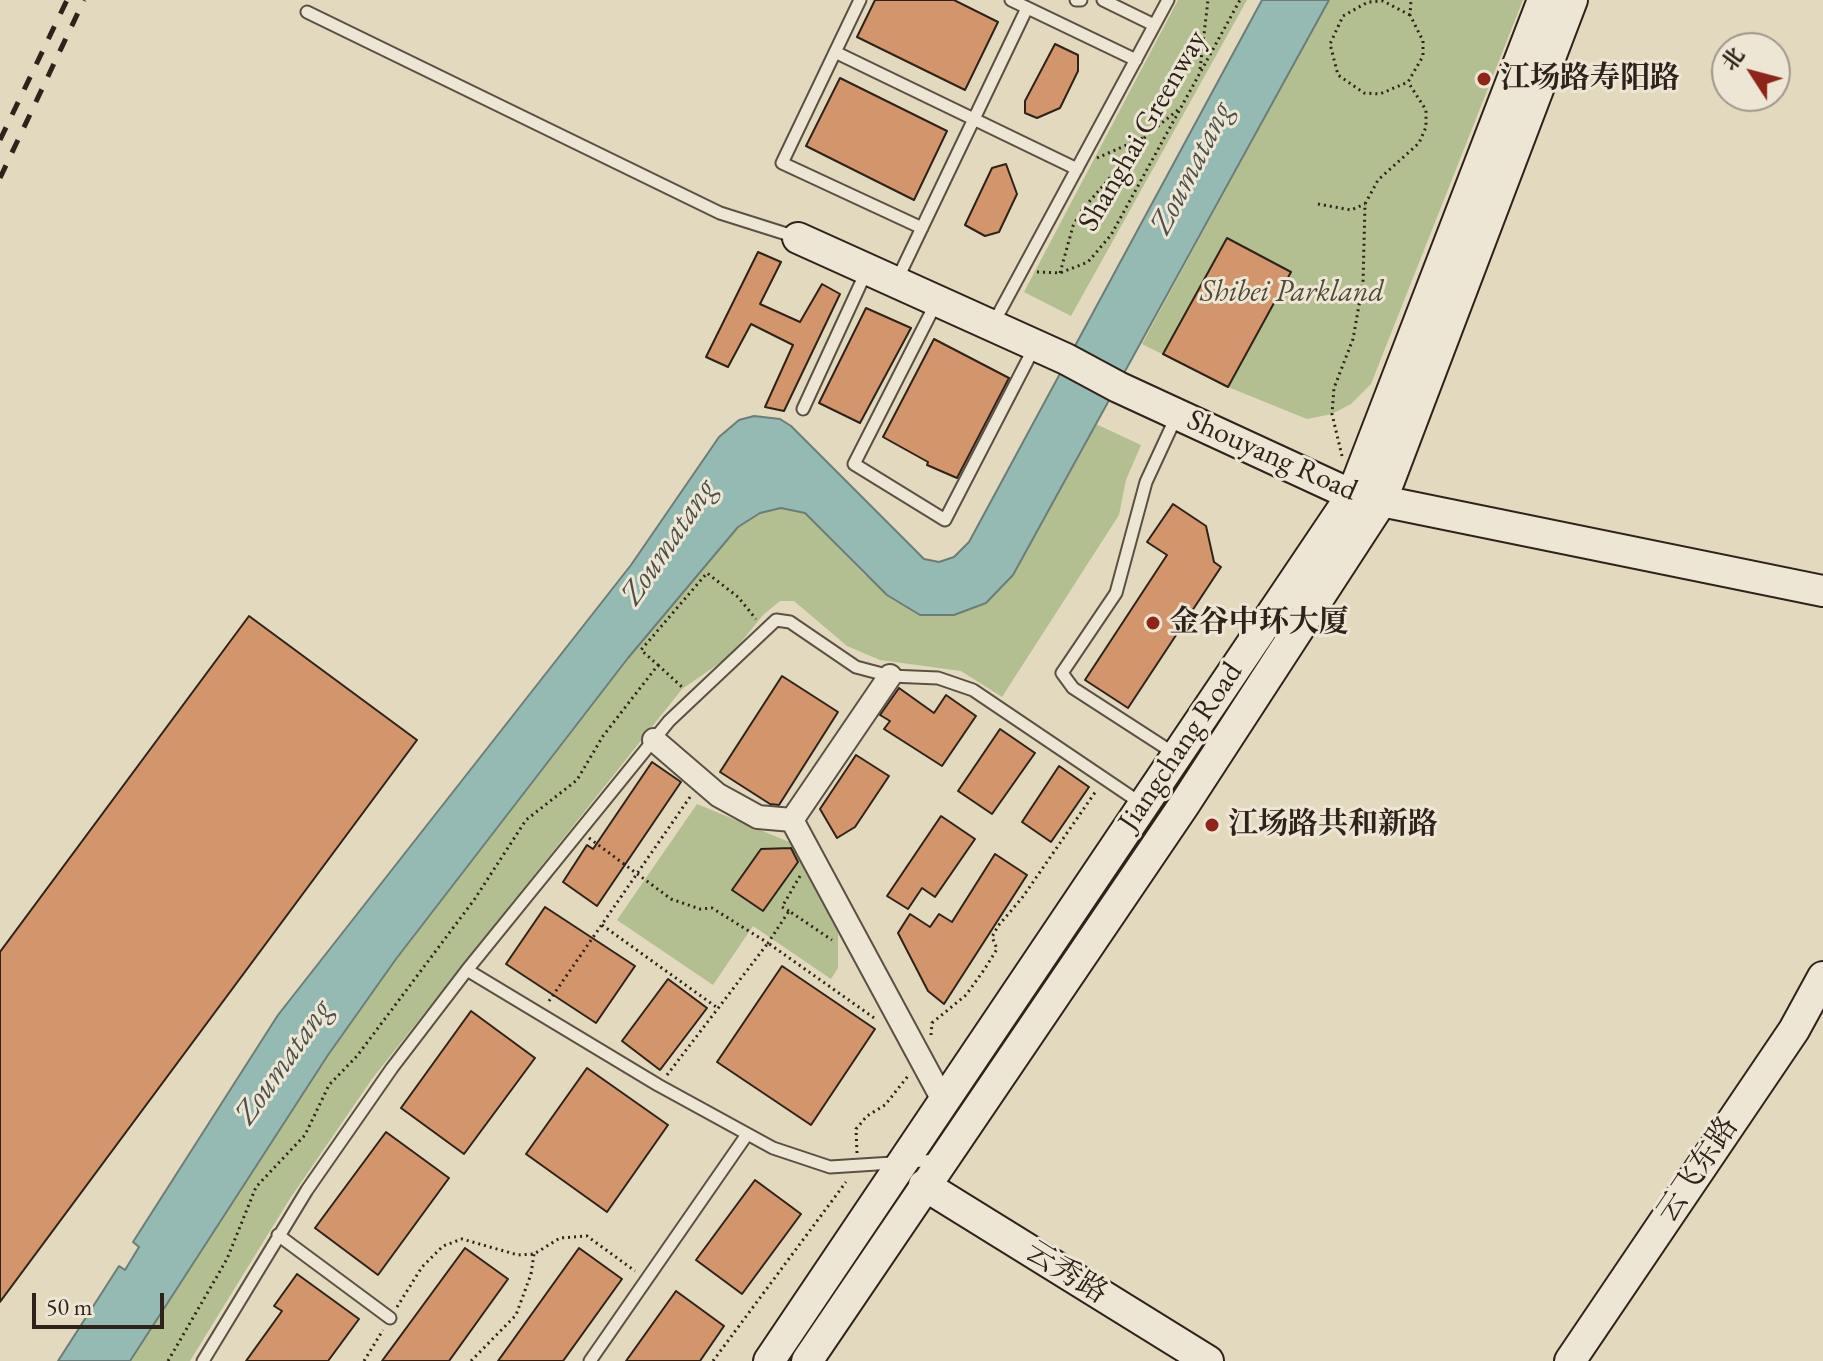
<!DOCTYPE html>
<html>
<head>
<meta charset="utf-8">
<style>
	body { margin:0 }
	#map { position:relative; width:1823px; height:1361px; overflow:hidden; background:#e3d9be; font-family:"EB Garamond","Noto Serif SC",serif }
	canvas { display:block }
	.north { position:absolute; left:1711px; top:32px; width:80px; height:80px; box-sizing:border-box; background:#ede6d5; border:2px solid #a1988b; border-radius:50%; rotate:306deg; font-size:22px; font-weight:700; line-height:32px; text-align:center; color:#2f221b }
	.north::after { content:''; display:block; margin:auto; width:28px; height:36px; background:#8f2418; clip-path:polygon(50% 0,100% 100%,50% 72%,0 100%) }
	.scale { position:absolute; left:32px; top:1293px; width:132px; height:36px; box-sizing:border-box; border:4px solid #2f221b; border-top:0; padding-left:10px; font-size:24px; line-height:28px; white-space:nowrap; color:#2f221b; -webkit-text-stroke:6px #ede6d5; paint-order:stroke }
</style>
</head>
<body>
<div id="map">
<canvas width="1823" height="1361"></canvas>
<div class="north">北</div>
<div class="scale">50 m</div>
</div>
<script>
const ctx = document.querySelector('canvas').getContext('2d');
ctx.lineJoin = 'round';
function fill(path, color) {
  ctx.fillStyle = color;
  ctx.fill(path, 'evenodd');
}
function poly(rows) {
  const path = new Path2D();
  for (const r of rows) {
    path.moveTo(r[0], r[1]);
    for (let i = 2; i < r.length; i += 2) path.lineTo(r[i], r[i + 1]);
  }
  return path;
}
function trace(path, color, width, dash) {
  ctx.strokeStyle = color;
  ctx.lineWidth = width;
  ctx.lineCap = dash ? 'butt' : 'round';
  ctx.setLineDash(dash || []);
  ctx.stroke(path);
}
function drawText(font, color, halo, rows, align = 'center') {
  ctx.font = font + ' "EB Garamond","Noto Serif SC",serif';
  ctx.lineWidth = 6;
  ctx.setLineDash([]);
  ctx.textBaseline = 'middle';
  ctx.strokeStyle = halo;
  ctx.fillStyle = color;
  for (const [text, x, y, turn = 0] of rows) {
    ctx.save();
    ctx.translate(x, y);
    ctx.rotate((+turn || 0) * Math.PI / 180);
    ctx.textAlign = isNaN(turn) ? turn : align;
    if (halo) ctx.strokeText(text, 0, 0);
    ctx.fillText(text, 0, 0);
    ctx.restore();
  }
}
fill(poly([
	[1178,0,1247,0,1071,316,1024,292],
	[1329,0,1523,0,1371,384,1351,404,1332,414,1307,419,1228,387,1142,344],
	[1096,424,1141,445,1126,480,1119,515,1002,697,961,671,880,660,847,646,794,601,780,601,763,615,730,656,682,689,372,1079,289,1200,190,1361,130,1361,328,1055,396,959,628,658,738,527,760,513,781,508,805,513,866,576,1013,575],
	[697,804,799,846,838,933,838,968,831,979,753,926,713,985,617,920]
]), '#b4bf91');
const water = poly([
	[1262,0,1329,0,1013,575,986,603,954,615,920,615,887,595,805,513,781,508,760,513,738,527,628,658,396,959,328,1055,130,1361,58,1361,119,1266,125,1270,139,1247,133,1242,278,1015,631,565,719,437,739,420,754,416,780,419,791,426,924,559,939,562,954,557,969,542,1262,0]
]);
fill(water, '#95bab4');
trace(water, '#6c7d77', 2);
const building = poly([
	[875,0,954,0,998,22,965,90,857,37,875,0],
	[1055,44,1078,55,1078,71,1060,108,1037,118,1025,113,1025,101,1055,44],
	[840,78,947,131,914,200,806,146,840,78],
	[1006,164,1017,194,999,232,985,236,965,225,992,168,1006,164],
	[1227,238,1291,272,1228,387,1163,354,1227,238],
	[758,252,781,262,760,304,800,322,822,284,840,294,784,411,765,407,793,345,751,324,728,367,706,357,758,252],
	[866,308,911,328,860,423,819,403,866,308],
	[934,339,1009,378,957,478,927,465,928,462,883,437,934,339],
	[1173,504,1206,526,1214,562,1221,567,1128,708,1085,680,1167,555,1147,542,1173,504],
	[249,616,417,740,0,1302,0,952,249,616],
	[782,676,838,712,779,805,770,804,720,772,782,676],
	[899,688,934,713,946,695,976,716,942,766,884,729,890,721,880,715,899,688],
	[1000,729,1035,753,992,814,958,791,1000,729],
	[856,755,889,776,855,827,837,838,820,809,856,755],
	[652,762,681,782,597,906,563,882,587,845,593,849,652,762],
	[1059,766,1089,787,1051,842,1022,822,1059,766],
	[941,816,975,839,935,897,922,888,908,909,887,896,941,816],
	[791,848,798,862,763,911,732,890,761,849,791,848],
	[995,854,1027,875,944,1004,928,991,898,933,910,914,930,927,939,914,952,922,995,854],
	[545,907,635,966,596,1023,506,964,545,907],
	[782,966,875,1029,811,1125,717,1062,782,966],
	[668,979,707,1008,660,1070,622,1041,668,979],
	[471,1011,535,1058,464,1154,401,1108,471,1011],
	[587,1068,668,1125,607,1212,526,1154,587,1068],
	[386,1132,449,1178,378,1275,315,1228,386,1132],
	[755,1180,801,1214,742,1294,696,1260,755,1180],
	[465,1248,508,1279,449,1361,382,1361,465,1248],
	[579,1248,622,1279,563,1361,498,1361,579,1248],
	[297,1274,359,1319,328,1361,246,1361,282,1311,274,1306,297,1274],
	[676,1291,724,1326,700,1361,626,1361,676,1291]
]);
fill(building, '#d3956c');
trace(building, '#2f221b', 2);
const lane = poly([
	[860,0,782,163,922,228],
	[1011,0,1136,60],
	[1076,0,1081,0],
	[1103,0,1154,25],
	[307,12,720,213,796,237],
	[835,52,1077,169],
	[896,282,1027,8],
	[936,303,854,464,945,520,1035,346],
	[992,326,1168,0],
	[803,409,867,270],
	[1175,754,1073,688,1062,673,1116,593,1146,482,1177,415],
	[467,970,658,1085,773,1148,830,1167,939,1160],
	[278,1235,390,1318],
	[203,1361,307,1190,392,1068,467,970,669,721,776,620,790,622,856,667,890,676,938,678,973,690,1142,804],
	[590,1361,746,1136]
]);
const street = poly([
	[654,740,718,795,758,817,792,820],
	[792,820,943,1100],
	[792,820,890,676]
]);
const secondary = poly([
	[798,238,1066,359,1118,387,1352,495,1823,591],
	[924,1185,1208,1361],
	[769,1361,1352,495,1543,0],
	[807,1361,1184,805,1381,502,1572,0],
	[1570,1361,1794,1030,1823,977]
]);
trace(lane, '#5c5044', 15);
trace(street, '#5c5044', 26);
trace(secondary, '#2f221b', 34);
trace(poly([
	[1410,15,1383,1,1368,2,1343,16,1330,44,1338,75,1364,93,1380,94,1408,82,1423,56,1423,41,1410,15,1411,0],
	[1200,69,1208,0],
	[1097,158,1145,137],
	[1318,204,1351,210,1365,204],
	[1037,272,1060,273,1088,262,1111,235,1240,0],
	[1060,273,1073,226,1082,210,1146,136,1179,109],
	[1342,456,1332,414,1334,388,1353,339,1363,283,1365,204,1378,180,1419,143,1426,127,1426,110,1408,82],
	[658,665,682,687],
	[589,838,671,899,700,909,712,908,768,943,789,911,832,940],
	[789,911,782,907,800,876],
	[602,925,719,1009],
	[549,1001,690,797],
	[931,1035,932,1023,966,995,984,970,997,949,992,937,998,926,1022,898,1096,791],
	[667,1075,768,943,877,1020],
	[857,1153,856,1129,867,1116,885,1105,908,1076],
	[397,1307,422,1267,443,1246,462,1239,518,1255,534,1254,560,1238,587,1236,635,1271],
	[168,1361,227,1259,256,1187,305,1135,329,1085,357,1056,474,900,526,820,577,780,603,736,658,665,641,650,707,573,738,597,756,619],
	[364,1361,383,1330],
	[471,1361,516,1315,531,1274,534,1254],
	[713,1361,846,1182]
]), '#2f221b', 3, [2, 4]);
trace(lane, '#ede6d5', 11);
trace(street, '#ede6d5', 22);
trace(secondary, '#ede6d5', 30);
trace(poly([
	[0,140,67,0],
	[0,178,84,0]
]), '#2f221b', 5, [14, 14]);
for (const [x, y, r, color] of [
	[1484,79,8,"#8f2418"],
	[1153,623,8,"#8f2418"],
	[1212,825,8,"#8f2418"]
]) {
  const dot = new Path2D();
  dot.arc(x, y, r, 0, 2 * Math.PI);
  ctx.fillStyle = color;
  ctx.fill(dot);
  trace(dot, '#ede6d5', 3);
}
drawText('bold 30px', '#2f221b', '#ede6d5', [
	["江场路寿阳路",1500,79],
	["金谷中环大厦",1169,623],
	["江场路共和新路",1228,825]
], 'left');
drawText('30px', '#2f221b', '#ede6d5', [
	["Shanghai Greenway",1143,131,-60],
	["Shouyang Road",1272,456,24],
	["Jiangchang Road",1181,747,-56],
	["云飞东路",1698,1170,-56],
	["云秀路",1066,1273,32]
]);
drawText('italic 30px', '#504938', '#ede6d5', [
	["Shibei Parkland",1292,293]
]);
drawText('italic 32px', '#4e5049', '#ede6d5', [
	["Zoumatang",1192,168,-63],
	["Zoumatang",669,542,-56],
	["Zoumatang",284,1062,-55]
]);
</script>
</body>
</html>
